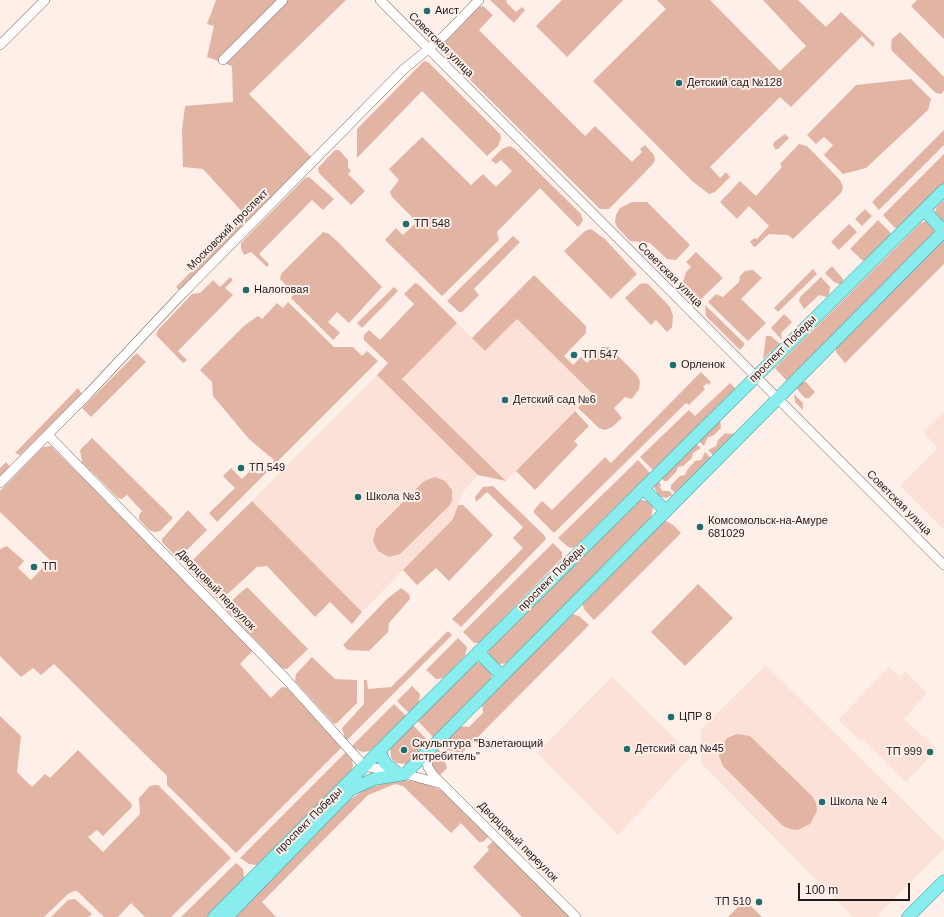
<!DOCTYPE html>
<html>
<head>
<meta charset="utf-8">
<style>
	body { margin:0 }
	#map { position:relative; width:944px; height:917px; overflow:hidden; background:#feefe9; font-family:Helvetica,sans-serif }
	canvas { display:block }
	.scale { position:absolute; left:798px; top:883px; width:112px; height:18px; box-sizing:border-box; border:2px solid #201a18; border-top:0; padding-left:5px; font-size:12px; line-height:14px; white-space:nowrap; color:#201a18; -webkit-text-stroke:3px #feefe9; paint-order:stroke }
</style>
</head>
<body>
<div id="map">
<canvas width="944" height="917"></canvas>
<div class="scale">100 m</div>
</div>
<script>
const ctx = document.querySelector('canvas').getContext('2d');
ctx.lineJoin = 'round';
function fill(path, color) {
  ctx.fillStyle = color;
  ctx.fill(path, 'evenodd');
}
function poly(rows) {
  const path = new Path2D();
  for (const r of rows) {
    path.moveTo(r[0], r[1]);
    for (let i = 2; i < r.length; i += 2) path.lineTo(r[i], r[i + 1]);
  }
  return path;
}
function trace(path, color, width, dash) {
  ctx.strokeStyle = color;
  ctx.lineWidth = width;
  ctx.lineCap = dash ? 'butt' : 'round';
  ctx.setLineDash(dash || []);
  ctx.stroke(path);
}
function drawText(font, color, halo, rows, align = 'center') {
  ctx.font = font + ' Helvetica,sans-serif';
  ctx.lineWidth = 4;
  ctx.setLineDash([]);
  ctx.textBaseline = 'middle';
  ctx.strokeStyle = halo;
  ctx.fillStyle = color;
  for (const [text, x, y, turn = 0] of rows) {
    ctx.save();
    ctx.translate(x, y);
    ctx.rotate((+turn || 0) * Math.PI / 180);
    ctx.textAlign = isNaN(turn) ? turn : align;
    if (halo) ctx.strokeText(text, 0, 0);
    ctx.fillText(text, 0, 0);
    ctx.restore();
  }
}
fill(poly([
	[517,319,592,393,506,481,402,378,457,323,485,351],
	[377,375,478,475,462,493,453,519,362,612,252,501],
	[944,411,944,530,900,486,938,448,923,432],
	[766,665,944,841,944,849,876,917,853,917,701,763,701,729],
	[889,667,900,677,905,671,927,693,904,719,937,749,906,782,863,739,861,741,838,720],
	[612,677,692,755,618,835,537,753]
]), '#fce1d8');
fill(poly([
	[216,0,346,0,249,94,311,157,179,290,176,287,246,216,203,169,183,167,182,130,185,106,233,102,232,66,207,57,214,26,207,24],
	[490,0,507,0,506,2,516,12,522,7,525,10,514,23],
	[562,0,623,0,567,57,536,26],
	[657,0,710,0,780,71,806,46,763,0,798,0,826,27,841,12,875,44,873,47,862,36,791,107,780,97,710,167,720,178,726,172,730,177,715,192,709,194,692,181,593,81,666,9],
	[917,0,944,0,944,39,911,6],
	[483,6,493,15,479,30,585,136,595,126,632,162,642,152,640,149,645,145,654,155,655,160,653,164,609,209,600,209,442,52,442,45,479,7],
	[900,32,944,77,944,91,941,94,936,93,892,51,891,46,892,39],
	[424,61,428,62,500,134,501,138,498,146,487,156,422,91,357,158,357,129],
	[911,79,931,99,928,110,866,168,843,174,824,155,833,145,824,137,816,144,807,135,856,85],
	[944,130,944,145,879,210,872,202],
	[785,134,789,138,778,149,775,149,773,145,774,142],
	[422,137,471,185,483,174,496,187,512,171,501,160,496,164,491,160,502,149,510,146,515,149,581,214,583,220,581,224,578,227,540,188,497,232,499,240,442,296,385,240,396,228,403,235,417,222,392,197,390,192,399,180,389,169],
	[799,144,807,146,840,180,843,187,841,193,793,239,788,235,769,234,755,247,753,246,750,242,754,238,757,239,769,226,749,206,737,219,720,202,740,181,756,196,782,167,780,164],
	[335,150,339,150,348,160,348,167,351,171,348,174,365,191,351,205,319,173,318,168],
	[944,154,944,188,900,228,895,228,883,215],
	[309,177,334,199,323,210,312,200,259,254,269,264,267,267,251,252,244,255,241,248,241,243,305,178],
	[944,200,944,221,941,220,935,214,936,208],
	[632,202,647,202,690,245,676,260,667,259,650,243,630,241,617,227,615,222,616,215,620,208],
	[865,209,872,216,862,226,855,219],
	[878,220,889,231,892,236,865,261,862,260,850,249],
	[928,220,935,230,934,235,788,382,775,368,921,223],
	[849,224,857,232,839,250,831,242],
	[591,229,605,239,637,274,611,299,564,251,585,231],
	[323,232,329,234,339,243,382,287,349,323,337,312,328,322,340,333,333,340,291,298,294,294,280,279,281,274],
	[513,236,520,242,474,289,479,295,462,312,459,312,447,301],
	[944,240,944,264,845,363,836,352,836,347],
	[696,252,723,278,699,301,695,303,685,293,682,285,686,272,691,267,686,262],
	[832,266,843,279,843,286,834,282,825,273],
	[813,269,817,274,778,312,774,308],
	[753,270,762,278,741,299,766,323,748,341,708,302,716,294,723,297,739,282,740,276,745,271],
	[534,275,586,326,586,333,564,356,573,365,581,357,587,363,602,347,609,347,637,375,640,382,639,389,632,399,625,397,614,408,622,418,612,427,605,430,599,428,578,408,592,393,517,319,485,351,472,338],
	[230,277,233,280,225,288,233,295,178,351,187,360,183,363,156,335,158,330,192,294,200,293,213,280,220,287],
	[821,277,830,287,829,295,826,297,819,295,804,309,799,301,800,297],
	[415,283,418,284,457,323,402,379,506,481,478,475,377,375,388,363,364,340,364,335,369,330,380,340,414,304,404,294],
	[643,283,648,284,670,307,673,316,672,327,667,332,656,320,651,325,625,298,640,284],
	[394,287,398,291,362,328,357,323],
	[288,302,334,347,353,347,362,356,367,351,378,361,217,522,209,513,235,488,223,476,231,468,242,479,252,469,259,474,274,460,249,439,213,396,212,382,200,370,245,325,258,316,262,319,277,303,283,308],
	[705,305,745,344,740,350,706,316],
	[784,314,792,322,781,333,782,340,771,328],
	[766,336,771,336,780,344,763,359],
	[137,353,146,362,91,417,82,408],
	[701,372,711,382,709,385,707,383,703,387,705,389,689,405,686,403,554,533,534,513,534,510,542,501,552,510,605,457,611,463],
	[802,382,806,382,815,392,809,398,805,398,796,388],
	[730,383,736,389,653,470,640,457,689,410,695,416],
	[78,388,82,394,20,455,15,453],
	[794,394,803,403,803,410,795,402],
	[575,411,589,426,574,441,578,445,535,490,516,471],
	[720,419,721,428,713,436,708,437,704,446,697,439],
	[738,432,713,455,708,450,716,446,718,440,725,433,730,434],
	[92,438,173,518,160,531,155,532,149,530,139,519,139,515,142,511,127,495,122,499,118,498,82,462,80,450],
	[695,442,701,448,693,453,692,458,683,466,678,467,676,472,667,481,664,481,660,477],
	[51,446,253,650,240,664,271,698,282,687,287,688,342,747,236,853,167,785,167,776,54,664,41,675,33,668,21,677,0,656,0,549,7,546,24,561,18,568,31,580,50,560,0,512,0,491,43,447],
	[705,452,711,458,675,493,671,489,671,485,680,476,685,475,687,470,695,461,701,460],
	[638,460,650,473,576,546,573,548,568,547,558,538],
	[6,462,10,467,0,477,0,468],
	[435,477,445,481,452,490,452,501,449,506,400,554,389,557,378,551,373,541,376,529,424,481],
	[657,480,661,484,660,487,662,491,669,491,673,495,666,498,659,496,654,487],
	[493,486,544,535,546,539,461,627,452,619,523,548,513,538,523,527,487,492,476,502,475,497,483,487],
	[643,500,649,502,653,507,651,518,508,663,498,664,489,657,488,648,634,502],
	[252,501,362,612,352,624,330,602,315,617,267,566,257,567,221,600,217,599,186,567],
	[458,505,463,505,493,535,449,581,436,568,417,585,403,570,453,519],
	[188,510,207,530,178,559,162,542,162,539],
	[666,521,673,525,681,533,594,620,584,609,582,603,662,522],
	[553,543,562,552,562,558,479,643,474,643,463,632],
	[698,584,733,618,685,666,651,632],
	[247,587,308,649,287,669,282,668,227,610,229,603],
	[401,588,409,594,410,599,389,623,388,632,369,651,348,650,343,645,387,599],
	[572,614,579,616,589,625,462,753,447,750,440,744,458,726,469,727,483,713,482,702],
	[448,631,452,635,347,740,345,739,342,728,364,704,364,680,367,680,368,689,391,687],
	[458,638,467,647,465,656,444,678,436,679,426,670],
	[312,657,335,679,357,680,357,703,337,723,334,724,295,681,296,674],
	[476,662,483,664,492,674,490,681,434,738,416,719],
	[412,686,420,694,419,703,409,713,397,701],
	[394,704,406,716,370,751,363,752,355,749,352,746],
	[0,716,21,736,17,772,32,787,45,774,50,778,78,750,131,803,132,807,103,836,97,830,88,837,103,852,140,814,139,798,150,786,155,785,158,785,231,858,171,917,145,917,131,903,118,917,104,917,77,891,74,891,68,894,44,917,0,917],
	[412,724,430,743,408,764,396,763,391,758,390,747],
	[737,734,750,736,812,796,816,803,817,811,810,824,798,830,790,829,783,826,723,766,719,756,721,747,727,738],
	[437,748,443,754,447,768,439,776,431,764,432,753],
	[346,752,352,760,353,766,351,771,257,865,249,864,240,858],
	[401,780,420,782,441,790,453,798,490,835,483,842,479,842,461,823,451,833,403,786,395,784,368,795,262,902,276,917,234,917,348,801,367,788],
	[494,840,570,917,522,917,473,867,489,850,487,847],
	[236,863,243,869,244,878,208,917,181,917],
	[75,899,92,914,88,917,51,917,68,900],
	[745,900,762,917,728,917]
]), '#e2b4a4');
const minor = poly([
	[380,0,944,565],
	[0,45,45,0],
	[223,60,283,0],
	[48,435,285,678,364,766,405,774,442,784],
	[0,483,88,394,179,297,404,69,443,37,479,0],
	[430,750,426,759,428,767,433,775,576,917]
]);
const major = poly([
	[924,210,944,231],
	[643,488,666,511],
	[478,652,502,676],
	[382,748,381,755,385,763,396,772],
	[354,788,374,779,405,774,944,231],
	[214,917,411,719,944,190],
	[227,917,358,782],
	[908,917,944,881]
]);
trace(minor, '#766660', 10);
trace(major, '#329b9b', 13);
trace(minor, '#fff', 9);
trace(major, '#89edee', 12);
for (const [x, y, r, color] of [
	[427,11,4,"#1f6c6c"],
	[679,83,4,"#1f6c6c"],
	[406,224,4,"#1f6c6c"],
	[246,290,4,"#1f6c6c"],
	[574,355,4,"#1f6c6c"],
	[673,365,4,"#1f6c6c"],
	[505,400,4,"#1f6c6c"],
	[241,468,4,"#1f6c6c"],
	[358,497,4,"#1f6c6c"],
	[700,527,4,"#1f6c6c"],
	[34,567,4,"#1f6c6c"],
	[671,717,4,"#1f6c6c"],
	[627,749,4,"#1f6c6c"],
	[404,750,4,"#1f6c6c"],
	[930,752,4,"#1f6c6c"],
	[822,802,4,"#1f6c6c"],
	[759,902,4,"#1f6c6c"]
]) {
  const dot = new Path2D();
  dot.arc(x, y, r, 0, 2 * Math.PI);
  ctx.fillStyle = color;
  ctx.fill(dot);
  trace(dot, '#feefe9', 1.5);
}
drawText('11px', '#201a18', '#feefe9', [
	["Аист",435,11],
	["Детский сад №128",687,83],
	["ТП 548",414,224],
	["Налоговая",254,290],
	["ТП 547",582,355],
	["Орленок",681,365],
	["Детский сад №6",513,400],
	["ТП 549",249,468],
	["Школа №3",366,497],
	["Комсомольск-на-Амуре",708,521],
	["681029",708,534],
	["ТП",42,567],
	["ЦПР 8",679,717],
	["Скульптура \"Взлетающий",412,744],
	["истребитель\"",412,757],
	["Детский сад №45",635,749],
	["ТП 999",922,752,"right"],
	["Школа № 4",830,802],
	["ТП 510",751,902,"right"]
], 'left');
drawText('11px', '#201a18', '#feefe9', [
	["Советская улица",441,45,45],
	["Московский проспект",228,230,-45],
	["Советская улица",670,275,45],
	["проспект Победы",783,349,-45],
	["Советская улица",899,503,45],
	["проспект Победы",552,578,-45],
	["Дворцовый переулок",216,590,46],
	["проспект Победы",309,821,-45],
	["Дворцовый переулок",518,842,45]
]);
</script>
</body>
</html>
